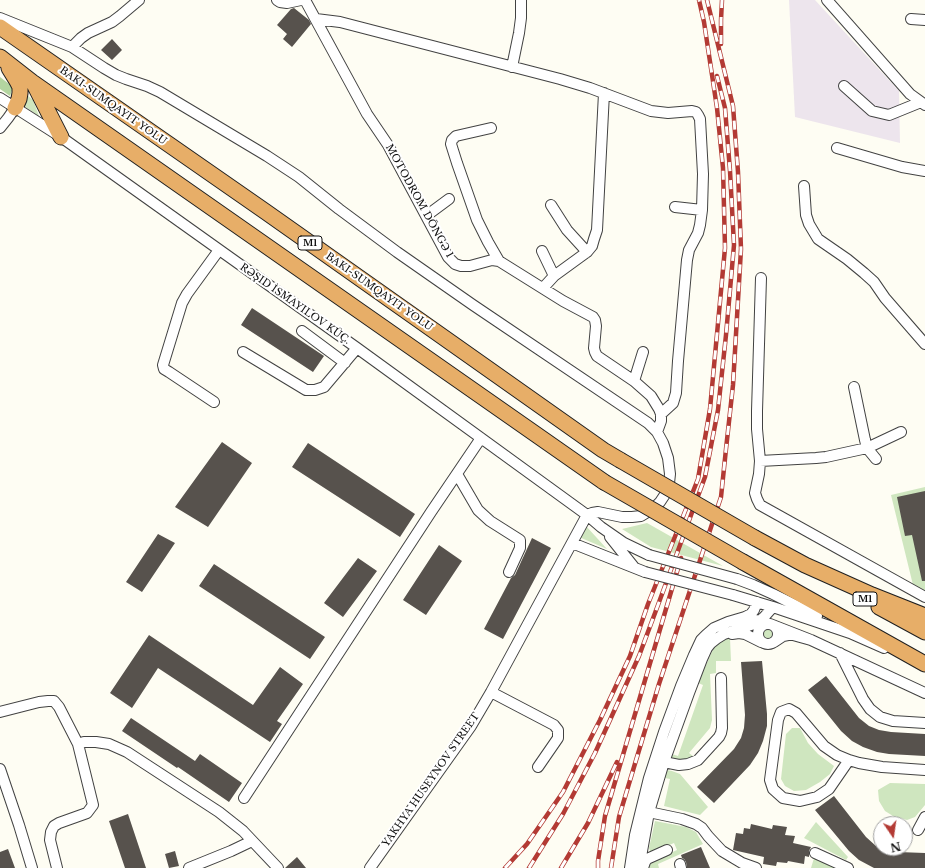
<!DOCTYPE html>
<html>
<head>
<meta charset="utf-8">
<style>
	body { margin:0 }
	#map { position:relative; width:925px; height:868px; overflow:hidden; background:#fefdf3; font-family:"Libre Baskerville",serif }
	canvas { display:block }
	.north { position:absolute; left:873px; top:816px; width:40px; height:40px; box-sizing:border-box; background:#fff; border:1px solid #9f9f9f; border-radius:50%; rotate:167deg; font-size:11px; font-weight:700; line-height:16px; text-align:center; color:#0f0f0f }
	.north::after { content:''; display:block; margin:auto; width:14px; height:18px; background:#b33a34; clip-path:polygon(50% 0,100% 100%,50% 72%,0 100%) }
</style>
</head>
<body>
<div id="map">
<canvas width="925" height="868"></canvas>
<div class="north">N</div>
</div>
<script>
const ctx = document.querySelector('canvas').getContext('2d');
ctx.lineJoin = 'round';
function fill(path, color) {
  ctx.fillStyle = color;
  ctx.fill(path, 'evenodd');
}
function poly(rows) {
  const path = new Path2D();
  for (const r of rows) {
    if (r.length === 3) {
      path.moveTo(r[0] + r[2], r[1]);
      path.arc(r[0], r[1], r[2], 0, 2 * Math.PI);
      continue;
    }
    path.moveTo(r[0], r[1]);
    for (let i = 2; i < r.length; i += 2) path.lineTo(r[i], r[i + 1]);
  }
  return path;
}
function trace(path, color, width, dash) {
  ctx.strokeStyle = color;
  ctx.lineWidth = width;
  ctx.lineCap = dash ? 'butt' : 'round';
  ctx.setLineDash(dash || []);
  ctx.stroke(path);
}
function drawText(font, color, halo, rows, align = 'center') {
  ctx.font = font + ' "Libre Baskerville",serif';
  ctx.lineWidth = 4;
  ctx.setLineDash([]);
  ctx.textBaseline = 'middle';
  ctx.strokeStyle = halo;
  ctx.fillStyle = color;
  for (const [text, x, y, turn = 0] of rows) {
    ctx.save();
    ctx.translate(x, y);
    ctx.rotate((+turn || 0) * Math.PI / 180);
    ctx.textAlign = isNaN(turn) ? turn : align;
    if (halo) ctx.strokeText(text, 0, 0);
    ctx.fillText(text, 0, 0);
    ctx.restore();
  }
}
fill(poly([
	[789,0,815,0,899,91,900,143,795,117]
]), '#ede5ed');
fill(poly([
	[27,95,33,100,39,116,21,104],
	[925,487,925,592,913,585,891,495],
	[647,523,723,566,651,547,622,529],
	[586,526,607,549,579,537],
	[768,634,6],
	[730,638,731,661,716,661,716,673,710,674,712,720,710,728,689,753,693,756,687,761,680,762,672,758,672,754,678,756,703,685,698,683,716,643,723,640],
	[792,728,800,728,808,743,818,754,834,766,830,774,820,782,806,790,794,791,785,786,781,779,786,734],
	[667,770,672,771,680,774,708,807,700,815,664,806,670,779,665,778],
	[890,783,925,784,925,805,915,817,907,820,893,816,885,811,879,801,878,790],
	[655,821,686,827,696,832,703,844,658,864,659,868,648,868,649,866,653,861,677,850,674,843,653,852,650,851,649,848],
	[816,822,848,857,846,860,804,838],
	[814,858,838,868,811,868]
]), '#cfe6bf');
fill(poly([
	[0,77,13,87,10,96,0,89]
]), '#b3d5a0');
fill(poly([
	[294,8,309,20,311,24,292,47,283,39,287,34,277,25,291,9],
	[112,39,122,50,112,60,101,50],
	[252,308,324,356,313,372,241,325],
	[222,442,252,463,208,527,175,507],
	[308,443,415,514,400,537,292,467],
	[925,491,925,581,922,581,912,535,905,536,897,497],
	[158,534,175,543,142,592,126,582],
	[532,538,551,548,503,639,484,629,511,578,515,575],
	[439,545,462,561,426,615,403,600],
	[358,558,377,571,343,617,324,603],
	[214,564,325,637,310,659,199,586],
	[149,635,253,705,280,667,303,684,277,721,282,724,270,742,158,668,132,708,110,693],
	[762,661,767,714,767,726,763,741,758,753,750,765,714,803,697,787,734,749,741,738,744,728,745,715,741,662],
	[826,676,859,718,869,726,879,730,891,732,925,734,925,756,889,754,877,752,863,747,852,741,841,731,808,690],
	[131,718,195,761,200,754,242,783,229,802,178,767,177,768,122,731],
	[834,796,866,837,876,846,886,850,898,852,925,853,925,868,874,868,859,860,849,851,815,810],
	[128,814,146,868,125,868,109,821],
	[751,824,772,829,773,825,787,827,785,835,795,836,793,843,811,847,809,851,809,857,805,856,804,864,788,861,787,863,777,862,776,866,763,864,764,857,733,850,736,833,743,834,744,828,750,829],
	[701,847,710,868,687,868,686,862,684,859,682,858,681,855],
	[8,849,15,868,0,868,0,852],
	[175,851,179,866,169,868,165,854],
	[297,857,306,868,285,868]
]), '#57524d');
const minor = poly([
	[277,0,280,2,287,3,301,0],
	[305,0,367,114,388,145,448,257,455,264,461,266,470,266,492,260,499,261,563,301,593,317,595,320,596,326,594,348,595,352,597,356,634,381,651,396,659,409,661,414,661,421,657,432],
	[827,0,910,94,925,105],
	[0,18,72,47,104,68,116,75,126,79,147,86,160,92,267,156,299,177,339,209,397,252,473,305,648,423,657,432,663,443,668,458,670,474,669,483,666,493,660,502,654,508,641,516,632,517,622,517,598,512,592,513,587,515,491,692,471,726,370,868],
	[316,19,340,22,560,79,590,88,651,111,668,113,692,111,696,112,698,115,700,119,703,174,702,210,700,225,698,233,689,250,687,260,678,361,676,393,673,403,661,414],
	[911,19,925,20],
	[72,47,81,38,88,33,112,22,120,16,139,0],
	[512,67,519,33,521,18,521,0],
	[844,86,872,111,889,115,921,102],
	[0,98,61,137,357,348,587,515,601,527,624,543,649,555],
	[0,128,8,118,15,108],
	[491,128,456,136,452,140,451,144,457,163,477,220,488,242,499,261],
	[837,148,902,167,925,171],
	[804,186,806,215,809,224,818,239,847,259,864,273,874,282,885,298,925,344],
	[551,205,567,230,587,252],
	[675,207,702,210],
	[426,216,449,199],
	[542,251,554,276],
	[543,288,554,276,587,252,592,246,594,239,597,230,604,93],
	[302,331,345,363],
	[243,352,306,390,315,390,324,387,357,348],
	[634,381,643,352],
	[854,387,865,440,867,448,876,459],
	[214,402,169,372,164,369,163,365,182,303,187,294,219,250],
	[901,432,867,448,826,457,816,458,760,461,759,474,755,493,757,499,760,505,925,597],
	[760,461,757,429,757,411,761,278],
	[457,474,478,510,490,521,520,540,520,548,509,572],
	[610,537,634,567],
	[572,543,645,572],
	[737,579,753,585,773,594,817,616],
	[733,595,773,607,850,633,884,648],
	[756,620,770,624,811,640,793,635,788,635,783,636,774,642],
	[768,634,10],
	[732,634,739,633,745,634,761,642],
	[811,640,925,693],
	[840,653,863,699,870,709,880,717,893,721,925,723],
	[491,692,554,725,558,730,558,738,538,767],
	[0,712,39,702,48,701,54,701,59,707,78,744,93,805,87,813,59,823,54,826,51,832,50,840,57,868],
	[78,744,84,742,96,742,109,744,127,752,219,812,243,831,278,868],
	[849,760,829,789,817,797,800,801,783,798,773,789,770,780,778,720,781,712,789,709,796,713,824,746,837,755,849,760,859,763,882,767,925,770],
	[664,762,679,765,688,764,698,760,719,737,721,733,722,728,721,678],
	[0,769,19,825,32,868],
	[244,798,431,512,481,438],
	[644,811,682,819,696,824,702,828,708,836,722,851,742,863,756,868],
	[918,830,925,817],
	[815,853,848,868],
	[680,864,681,868],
	[189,868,231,851,252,841],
	[630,868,635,835,649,778,664,732,681,686,694,655,701,640,706,635,714,628,728,622,745,617,751,614,754,610,757,602],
	[639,868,649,812,664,762,689,693,702,659,707,648,711,643,716,639,724,634,757,623,764,617,773,607],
	[643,868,645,862,647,859,667,850]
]);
const highway = poly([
	[0,27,266,212,603,450,620,460],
	[0,57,32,82,604,482],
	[9,68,17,81,20,87,20,93,19,99,15,108],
	[34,84,61,137],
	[755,538,805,565,872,595,925,616],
	[743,562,925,664],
	[879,607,925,632]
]);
trace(minor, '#424242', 12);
trace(highway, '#202020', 17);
trace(minor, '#fff', 10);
trace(highway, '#e7ae68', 15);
const rail = poly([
	[721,44,721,20,722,0],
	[505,868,527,844,563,792,600,720,630,656,648,604,698,479,710,409,725,248,723,168,717,108,704,22,699,0],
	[529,868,563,814,595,753,610,720,639,656,658,605,705,477,718,410,726,335,734,245,730,171,725,108,717,76],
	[561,868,588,823,617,762],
	[598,868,598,861,605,816,681,558],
	[611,868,619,817,634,767,659,684,721,497,726,449,733,385,741,249,738,172,733,106,707,0]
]);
trace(rail, '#b33a34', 4.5);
trace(rail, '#fff', 3, [9]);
const minorBridge = poly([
	[649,555,737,579],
	[645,572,733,595]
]);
const highwayBridge = poly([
	[620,460,755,538],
	[604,482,743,562]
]);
trace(minorBridge, '#424242', 12, []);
trace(highwayBridge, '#202020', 17, []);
trace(minorBridge, '#fff', 10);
trace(highwayBridge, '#e7ae68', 15);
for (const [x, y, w] of [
	[310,243,24],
	[865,599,24]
]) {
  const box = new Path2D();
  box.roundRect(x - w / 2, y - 7, w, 14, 3);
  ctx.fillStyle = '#fff';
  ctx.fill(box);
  trace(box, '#0f0f0f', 1);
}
drawText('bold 9px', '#0f0f0f', null, [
	["M1",310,243],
	["M1",865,599]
]);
drawText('10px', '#0f0f0f', '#fff', [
	["BAKI-SUMQAYIT YOLU",113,106,35],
	["MOTODROM DÖNGƏ 1",419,201,61],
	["BAKI-SUMQAYIT YOLU",379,292,35],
	["RƏŞID İSMAYILOV KÜÇ.",295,304,35],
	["YAKHYA HUSEYNOV STREET",431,780,-55]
]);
</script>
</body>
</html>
